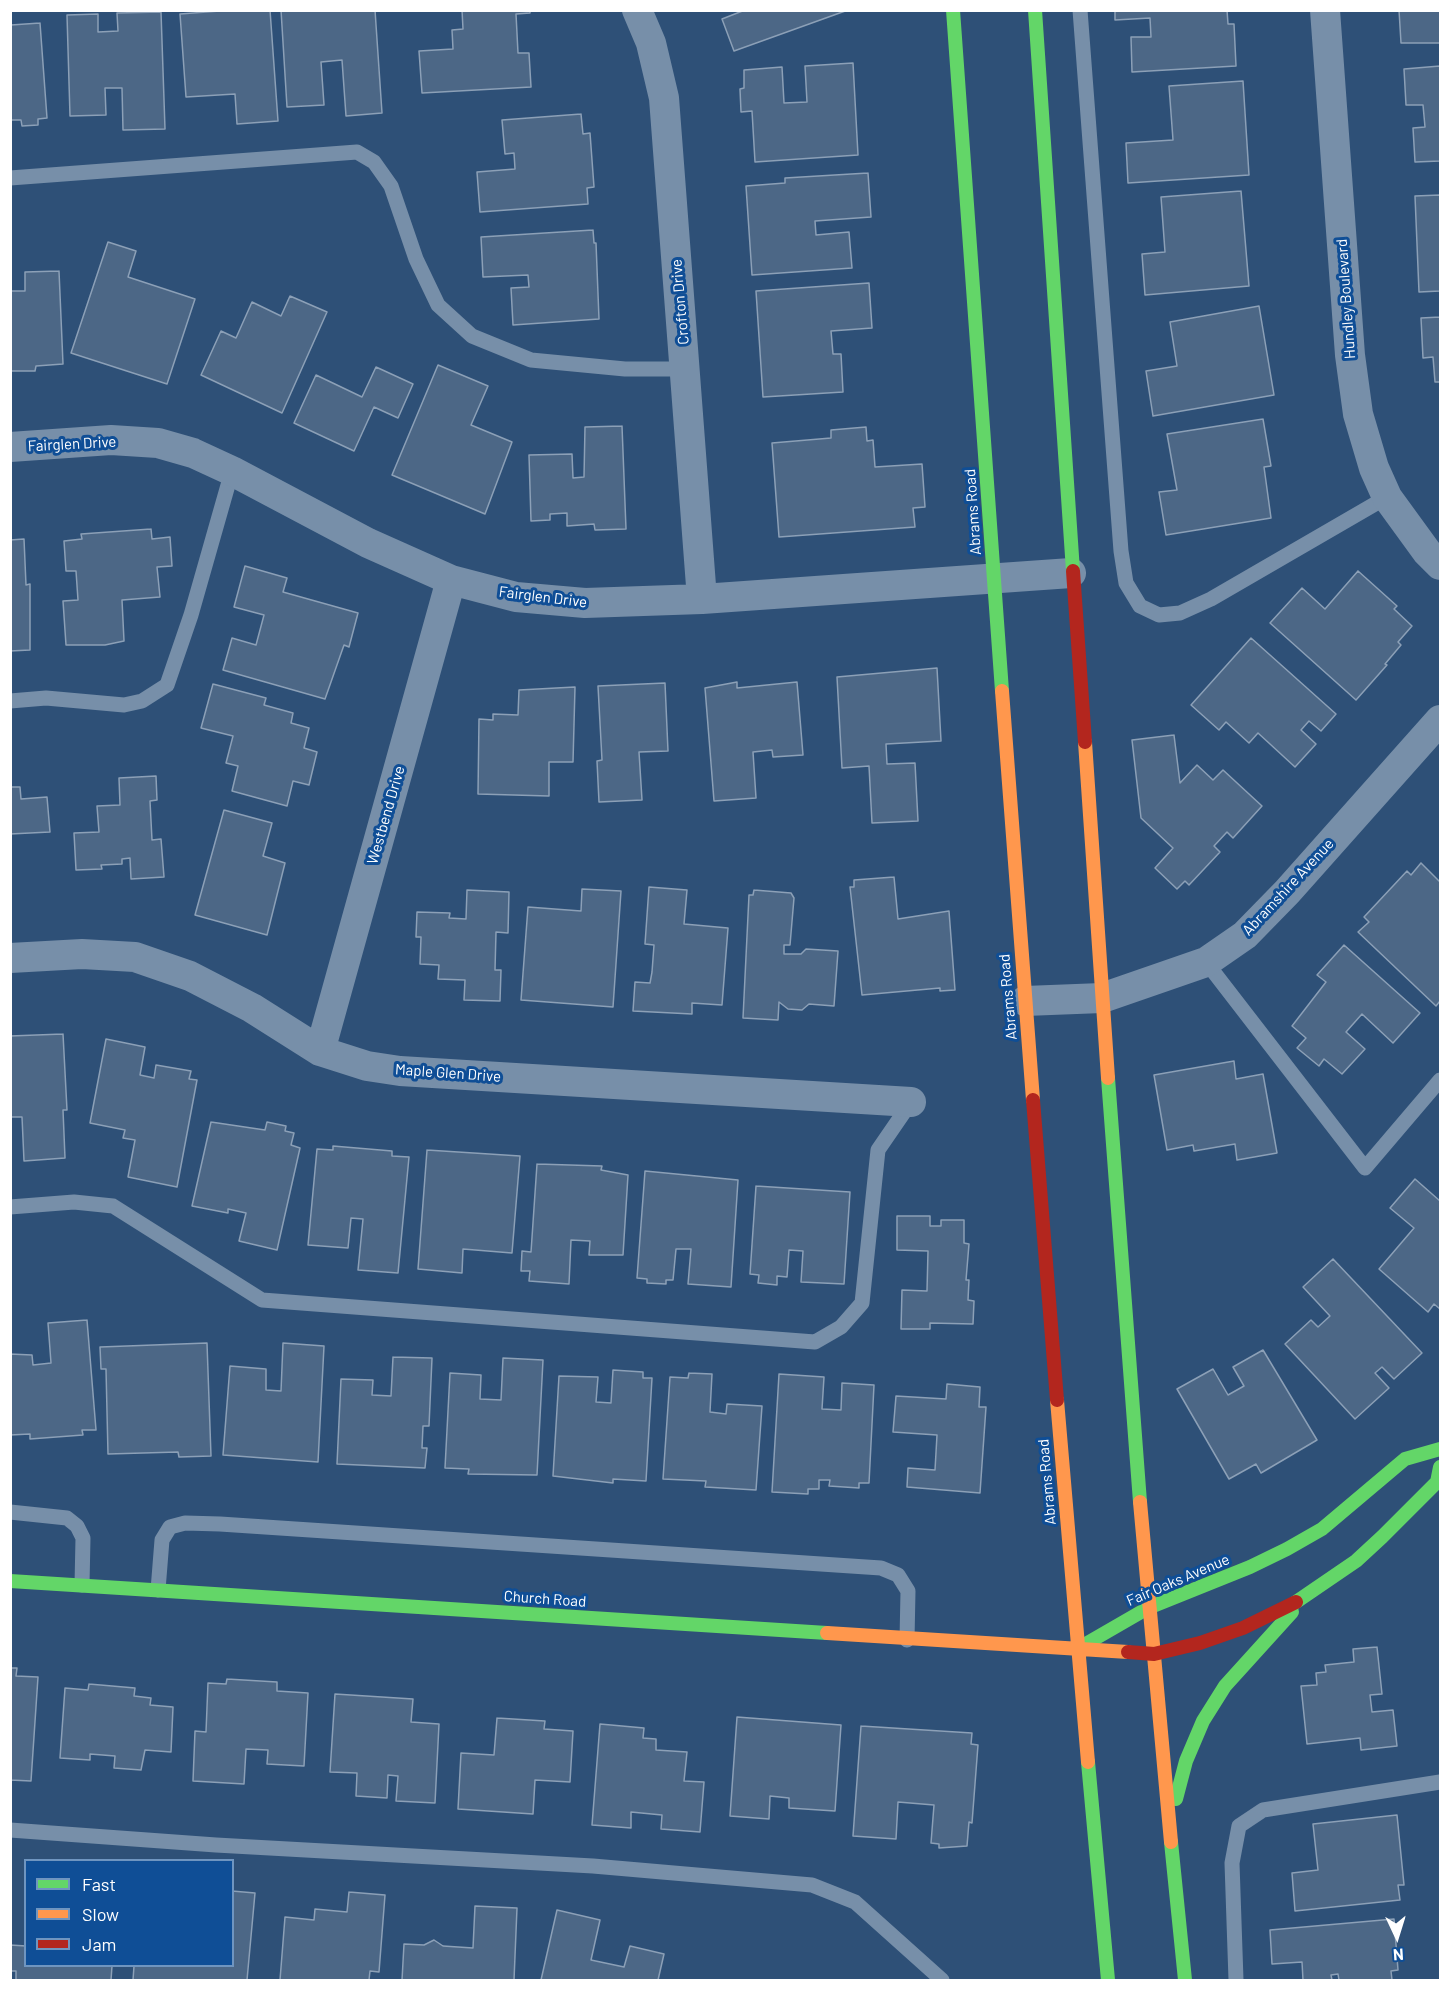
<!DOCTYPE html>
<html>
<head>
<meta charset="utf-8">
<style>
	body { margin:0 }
	#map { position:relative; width:1451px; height:1991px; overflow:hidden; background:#2e5077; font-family:Barlow,sans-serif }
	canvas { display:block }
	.frame { position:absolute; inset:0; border:12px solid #fff; pointer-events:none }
	.legend { position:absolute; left:24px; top:1859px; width:210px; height:108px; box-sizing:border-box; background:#0f4e96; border:2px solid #6f95c0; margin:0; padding:8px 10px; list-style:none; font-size:18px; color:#fff }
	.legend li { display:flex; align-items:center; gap:12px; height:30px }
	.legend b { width:30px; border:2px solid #6f95c0 }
	.north { position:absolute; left:1367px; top:1907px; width:60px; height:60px; -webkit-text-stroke:4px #0f4e96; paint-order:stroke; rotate:176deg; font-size:16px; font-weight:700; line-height:24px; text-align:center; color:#fff }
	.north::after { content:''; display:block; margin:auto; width:21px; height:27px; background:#fff; clip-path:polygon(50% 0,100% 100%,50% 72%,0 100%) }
</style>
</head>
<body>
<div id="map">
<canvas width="1451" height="1991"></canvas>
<div class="frame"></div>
<ul class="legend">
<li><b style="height:8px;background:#63d668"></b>Fast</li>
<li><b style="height:8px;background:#ff974d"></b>Slow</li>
<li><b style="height:8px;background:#b3261e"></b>Jam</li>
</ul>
<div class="north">N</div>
</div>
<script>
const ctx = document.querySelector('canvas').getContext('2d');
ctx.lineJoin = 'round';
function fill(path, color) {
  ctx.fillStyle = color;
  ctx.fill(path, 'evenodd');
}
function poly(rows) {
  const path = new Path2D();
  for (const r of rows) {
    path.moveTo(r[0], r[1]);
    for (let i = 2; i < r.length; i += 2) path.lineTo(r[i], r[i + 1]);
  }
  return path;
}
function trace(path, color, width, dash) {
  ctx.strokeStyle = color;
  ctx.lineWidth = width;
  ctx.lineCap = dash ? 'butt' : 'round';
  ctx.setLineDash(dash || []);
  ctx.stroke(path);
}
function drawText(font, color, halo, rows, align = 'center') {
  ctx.font = font + ' Barlow,sans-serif';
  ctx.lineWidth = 6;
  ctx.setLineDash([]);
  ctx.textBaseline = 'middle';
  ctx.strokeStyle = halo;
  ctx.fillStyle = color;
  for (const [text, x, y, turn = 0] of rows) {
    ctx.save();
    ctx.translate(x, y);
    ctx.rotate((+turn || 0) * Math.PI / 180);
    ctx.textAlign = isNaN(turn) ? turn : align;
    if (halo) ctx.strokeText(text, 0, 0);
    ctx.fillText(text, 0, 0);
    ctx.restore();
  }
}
const building = poly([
	[233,10,270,10,278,121,237,124,235,94,186,97,180,14,233,10],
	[281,10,375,10,382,113,346,116,342,60,321,62,324,105,287,107,281,10],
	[462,10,530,10,530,13,516,14,518,53,529,53,531,87,422,93,419,51,453,49,452,30,463,29,462,10],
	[745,10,848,10,734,51,722,19,745,10],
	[1115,10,1227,10,1228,24,1234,24,1236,66,1132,72,1131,37,1151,37,1150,18,1115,20,1115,10],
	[1399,10,1440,10,1440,43,1401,43,1399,10],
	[161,12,165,129,123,130,122,88,105,88,106,115,70,116,67,15,98,14,98,32,118,31,117,13,161,12],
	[40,23,47,118,38,119,38,125,22,126,21,120,10,120,11,25,40,23],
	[853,63,858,155,755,162,752,111,741,112,740,89,744,88,744,70,782,67,784,103,807,102,805,66,853,63],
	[1440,66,1440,161,1415,162,1413,128,1425,127,1423,105,1406,105,1404,69,1440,66],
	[1243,81,1249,175,1128,183,1126,143,1173,140,1169,86,1243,81],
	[581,114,583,134,590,133,594,187,587,188,588,204,480,212,477,172,515,169,514,153,505,154,502,120,581,114],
	[868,173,871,217,815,221,816,235,849,232,852,268,752,275,746,186,785,183,785,178,868,173],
	[1241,191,1249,286,1145,295,1142,254,1165,252,1161,197,1241,191],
	[1440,195,1440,291,1419,292,1415,196,1440,195],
	[593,230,594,243,596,243,599,319,513,325,511,288,529,287,528,275,483,277,481,237,593,230],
	[108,242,136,251,128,277,195,299,167,384,71,353,108,242],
	[59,271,63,364,36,366,35,371,10,371,10,291,25,291,25,272,59,271],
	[869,283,872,328,831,331,833,354,841,354,843,392,763,397,756,291,869,283],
	[290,296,327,312,282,413,201,375,221,331,236,338,252,302,281,316,290,296],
	[1259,306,1274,395,1153,416,1146,371,1177,366,1170,322,1259,306],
	[1440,312,1440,382,1435,382,1433,357,1423,358,1421,318,1440,317,1440,312],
	[438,365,488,386,471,425,512,442,485,514,392,475,438,365],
	[376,367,413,384,398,418,374,407,354,451,294,423,316,375,362,397,376,367],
	[1263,419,1271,466,1264,467,1271,518,1166,535,1159,492,1177,490,1167,434,1263,419],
	[622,426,626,529,595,530,594,524,567,526,567,513,550,514,550,520,531,521,529,455,572,454,573,478,584,477,585,427,622,426],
	[866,427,867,441,873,440,875,467,922,464,925,507,913,508,915,527,779,537,772,443,831,438,831,430,866,427],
	[151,529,152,539,170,537,172,566,157,567,160,597,122,600,124,641,105,645,66,645,63,601,78,600,76,571,66,571,64,541,82,539,81,534,151,529],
	[24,539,26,585,30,584,30,650,10,651,10,540,24,539],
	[245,566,287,578,283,592,358,613,349,647,344,645,325,699,223,670,232,638,256,645,264,615,234,607,245,566],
	[1358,571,1397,606,1394,609,1412,626,1398,642,1401,645,1385,664,1387,665,1356,700,1270,623,1302,588,1325,609,1358,571],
	[1251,638,1336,714,1321,731,1309,721,1301,730,1316,744,1295,767,1258,733,1249,743,1226,722,1219,730,1191,705,1251,638],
	[937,668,941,741,886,744,887,764,915,763,918,821,872,823,869,766,842,768,837,677,937,668],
	[737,682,737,688,797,682,803,755,773,757,772,750,753,752,756,798,714,801,705,688,737,682],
	[665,683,668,751,639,752,642,800,599,802,597,761,602,760,598,686,665,683],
	[213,684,266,698,264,705,293,713,291,723,309,728,304,748,317,752,309,785,293,781,287,806,232,791,238,766,226,763,233,736,201,728,213,684],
	[575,687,573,762,549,762,549,796,478,794,479,719,493,720,493,714,518,715,519,690,575,687],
	[1174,735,1180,783,1197,765,1213,780,1223,770,1262,806,1233,838,1227,832,1214,846,1220,852,1189,885,1185,881,1177,889,1155,868,1173,848,1141,818,1132,740,1174,735],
	[156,776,157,800,150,801,152,840,161,839,164,877,131,879,130,858,122,859,122,864,101,865,102,869,76,870,74,833,99,832,97,806,120,805,119,778,156,776],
	[10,787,20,787,21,799,47,797,50,832,10,834,10,787],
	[224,810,272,823,263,856,285,863,267,935,195,915,224,810],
	[1421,863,1440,882,1440,1001,1436,1006,1358,932,1369,922,1364,917,1407,871,1411,875,1421,863],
	[894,877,898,919,949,911,955,990,940,991,940,988,862,995,850,887,854,887,854,880,894,877],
	[649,887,687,890,684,924,728,928,722,1005,692,1003,692,1014,633,1011,635,982,650,983,652,972,654,945,645,944,649,887],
	[582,889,621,891,613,1007,521,1000,528,907,581,911,582,889],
	[467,890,509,892,508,933,496,932,495,970,501,970,500,1001,464,1000,465,980,438,979,439,965,420,964,421,937,416,937,417,912,450,913,449,918,466,919,467,890],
	[754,890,791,893,794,898,790,945,784,945,784,954,801,954,806,949,838,951,834,1006,809,1004,802,1010,788,1009,779,1002,778,1020,743,1018,749,895,753,895,754,890],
	[1344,945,1420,1013,1393,1043,1362,1014,1346,1032,1365,1049,1342,1074,1324,1059,1319,1066,1297,1048,1306,1038,1292,1026,1326,982,1317,975,1344,945],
	[63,1034,67,1110,63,1110,65,1158,24,1161,22,1117,10,1117,10,1036,63,1034],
	[106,1039,145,1047,140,1075,154,1078,156,1065,191,1071,189,1079,197,1080,177,1187,128,1177,135,1140,123,1138,125,1130,90,1123,106,1039],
	[1234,1061,1236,1079,1263,1074,1277,1153,1237,1160,1235,1144,1194,1151,1193,1145,1167,1150,1154,1075,1234,1061],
	[211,1122,265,1130,267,1122,286,1126,285,1131,294,1133,291,1145,300,1148,277,1250,239,1241,246,1213,228,1209,228,1213,192,1206,211,1122],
	[333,1146,392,1151,392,1156,409,1157,398,1273,358,1270,363,1219,351,1218,348,1248,308,1245,317,1149,333,1150,333,1146],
	[427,1150,520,1156,512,1253,463,1249,462,1273,418,1269,427,1150],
	[537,1164,602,1166,601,1170,628,1175,623,1255,589,1255,590,1241,571,1240,569,1284,529,1281,530,1271,521,1271,522,1251,531,1252,537,1164],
	[645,1171,738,1180,731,1287,688,1284,691,1249,676,1249,673,1280,666,1280,666,1284,647,1283,647,1279,637,1278,645,1171],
	[1415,1179,1440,1201,1440,1309,1434,1304,1428,1312,1379,1269,1414,1228,1390,1208,1415,1179],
	[756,1186,850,1192,844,1284,801,1282,803,1251,789,1250,787,1277,777,1276,777,1285,758,1283,759,1275,750,1274,756,1186],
	[897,1216,930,1216,930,1226,941,1226,941,1220,964,1220,964,1243,969,1244,966,1280,969,1280,968,1300,974,1301,973,1324,930,1323,930,1329,901,1329,902,1290,927,1291,928,1251,897,1250,897,1216],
	[1333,1259,1422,1353,1394,1379,1382,1367,1375,1373,1389,1388,1355,1419,1285,1344,1311,1320,1318,1327,1330,1316,1303,1287,1333,1259],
	[87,1320,96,1430,82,1430,83,1435,30,1439,30,1434,10,1435,10,1354,32,1355,33,1365,51,1363,48,1323,87,1320],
	[207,1343,211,1456,179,1457,178,1452,108,1454,106,1369,101,1369,100,1347,207,1343],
	[283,1343,324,1346,318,1462,223,1455,230,1366,266,1369,266,1390,281,1391,283,1343],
	[1263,1350,1317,1440,1261,1473,1256,1464,1229,1479,1177,1389,1213,1369,1228,1395,1244,1386,1233,1367,1263,1350],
	[393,1357,432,1358,429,1426,423,1426,422,1448,427,1448,425,1468,337,1464,341,1379,373,1380,372,1395,391,1396,393,1357],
	[503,1358,543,1360,537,1475,468,1474,469,1469,445,1468,450,1373,481,1375,480,1399,501,1400,503,1358],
	[613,1370,643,1372,643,1378,652,1378,646,1481,613,1479,613,1483,553,1476,559,1376,598,1377,596,1402,611,1403,613,1370],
	[689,1373,712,1374,710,1412,726,1414,727,1404,762,1406,756,1490,705,1487,706,1481,663,1479,670,1377,688,1378,689,1373],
	[779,1374,824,1377,822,1409,841,1410,842,1383,874,1385,869,1483,859,1483,859,1488,829,1486,830,1480,819,1480,819,1489,808,1489,808,1494,772,1492,779,1374],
	[947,1384,980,1387,979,1407,986,1407,980,1493,907,1487,908,1468,935,1470,937,1435,893,1432,896,1396,946,1399,947,1384],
	[1377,1647,1382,1694,1370,1695,1372,1712,1393,1710,1397,1746,1361,1750,1360,1738,1307,1744,1301,1686,1317,1685,1316,1673,1326,1672,1325,1665,1354,1662,1353,1649,1377,1647],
	[10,1668,17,1668,16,1676,38,1677,31,1781,10,1780,10,1668],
	[227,1679,277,1682,277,1691,308,1693,304,1766,267,1764,268,1750,246,1749,244,1784,193,1781,195,1731,206,1732,208,1683,226,1684,227,1679],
	[89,1684,135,1688,134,1696,151,1698,150,1705,173,1707,171,1752,145,1750,141,1770,114,1768,115,1756,90,1754,90,1760,60,1758,65,1688,88,1690,89,1684],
	[335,1694,413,1699,411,1722,439,1724,435,1803,396,1801,398,1776,388,1775,387,1798,356,1796,357,1773,330,1772,335,1694],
	[737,1717,841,1725,835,1811,789,1808,789,1798,770,1796,769,1819,730,1816,737,1717],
	[497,1718,545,1721,544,1729,573,1731,570,1782,535,1780,533,1814,458,1809,461,1753,494,1755,497,1718],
	[600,1724,644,1728,643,1738,656,1739,656,1750,687,1752,684,1781,704,1782,700,1832,661,1829,662,1815,631,1812,631,1828,592,1825,600,1724],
	[861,1726,972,1733,971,1744,978,1745,972,1823,969,1822,967,1846,939,1848,939,1844,931,1843,934,1805,898,1802,896,1839,853,1836,861,1726],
	[1397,1815,1404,1885,1398,1885,1400,1900,1295,1911,1292,1873,1318,1870,1313,1824,1397,1815],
	[232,1891,255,1893,247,1980,133,1980,134,1966,232,1966,232,1891],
	[349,1892,385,1895,379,1972,370,1971,369,1980,280,1980,285,1917,314,1920,315,1909,347,1912,349,1892],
	[475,1906,517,1908,514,1980,402,1980,404,1944,424,1945,434,1940,443,1946,473,1948,475,1906],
	[557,1910,600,1920,591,1960,624,1967,630,1946,664,1954,658,1980,541,1980,557,1910],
	[1394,1919,1398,1970,1391,1971,1392,1980,1339,1980,1338,1974,1331,1975,1332,1980,1303,1980,1302,1962,1272,1964,1270,1930,1394,1919],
	[10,1945,26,1946,26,1966,112,1966,111,1980,16,1980,16,1971,10,1971,10,1945]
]);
fill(building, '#4c6786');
trace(building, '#8ca0b7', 1.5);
trace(poly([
	[1080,10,1121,551,1126,583,1140,606,1159,615,1180,613,1211,599,1387,497],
	[10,178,357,152,374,162,391,186,416,259,438,305,472,336,531,360,625,369,686,369],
	[10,701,46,698,124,705,142,701,167,685,191,615,232,471],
	[1206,962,1365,1168,1440,1080],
	[10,1207,74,1202,113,1206,262,1300,815,1342,841,1327,862,1303,878,1150,911,1102],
	[10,1512,67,1518,77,1526,83,1538,82,1585],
	[158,1590,162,1540,170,1527,185,1523,220,1524,881,1568,898,1575,908,1591,907,1640],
	[10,1830,216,1845,593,1866,812,1885,855,1902,942,1980],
	[1236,1980,1232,1863,1239,1826,1263,1810,1440,1782]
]), '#778fa9', 15);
trace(poly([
	[637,10,651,43,664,98,702,599],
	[1325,10,1350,355,1358,414,1374,468,1387,497,1427,552,1440,565],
	[10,447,111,440,158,443,193,453,232,471,368,543,451,580,516,597,585,603,702,599,1071,573],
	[10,958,82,954,135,957,190,976,252,1008,320,1051,367,1066,400,1071,911,1102],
	[1025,1001,1102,998,1206,962,1245,935,1287,892,1440,720],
	[320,1051,451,580]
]), '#778fa9', 30);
trace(poly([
	[953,10,1002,691],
	[1035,10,1073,571],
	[1108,1078,1140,1502],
	[10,1581,827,1633],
	[1296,1602,1356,1561,1382,1537,1437,1482,1440,1467],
	[1077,1649,1148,1608,1250,1567,1287,1549,1322,1529,1405,1459,1440,1449],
	[1088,1762,1108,1980],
	[1176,1799,1186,1761,1203,1721,1225,1686,1292,1612],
	[1171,1842,1185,1980]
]), '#63d668', 14);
trace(poly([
	[1002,691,1033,1100],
	[1085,742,1108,1078],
	[1057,1400,1088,1762],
	[1140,1502,1171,1842],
	[827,1633,1128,1652]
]), '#ff974d', 14);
trace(poly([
	[1073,571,1085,742],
	[1033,1100,1057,1400],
	[1128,1652,1154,1654,1200,1643,1243,1628,1296,1602]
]), '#b3261e', 14);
drawText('15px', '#fff', '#0f4e96', [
	["Hundley Boulevard",1346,299,-94],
	["Crofton Drive",680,302,-95],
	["Fairglen Drive",72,444,-3],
	["Abrams Road",973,512,-94],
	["Fairglen Drive",543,597,7],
	["Westbend Drive",386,815,-74],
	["Abramshire Avenue",1288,887,-47],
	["Abrams Road",1008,997,-95],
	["Maple Glen Drive",448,1073,4],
	["Abrams Road",1047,1482,-95],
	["Fair Oaks Avenue",1178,1580,-23],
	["Church Road",545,1599,4]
]);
</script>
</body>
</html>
